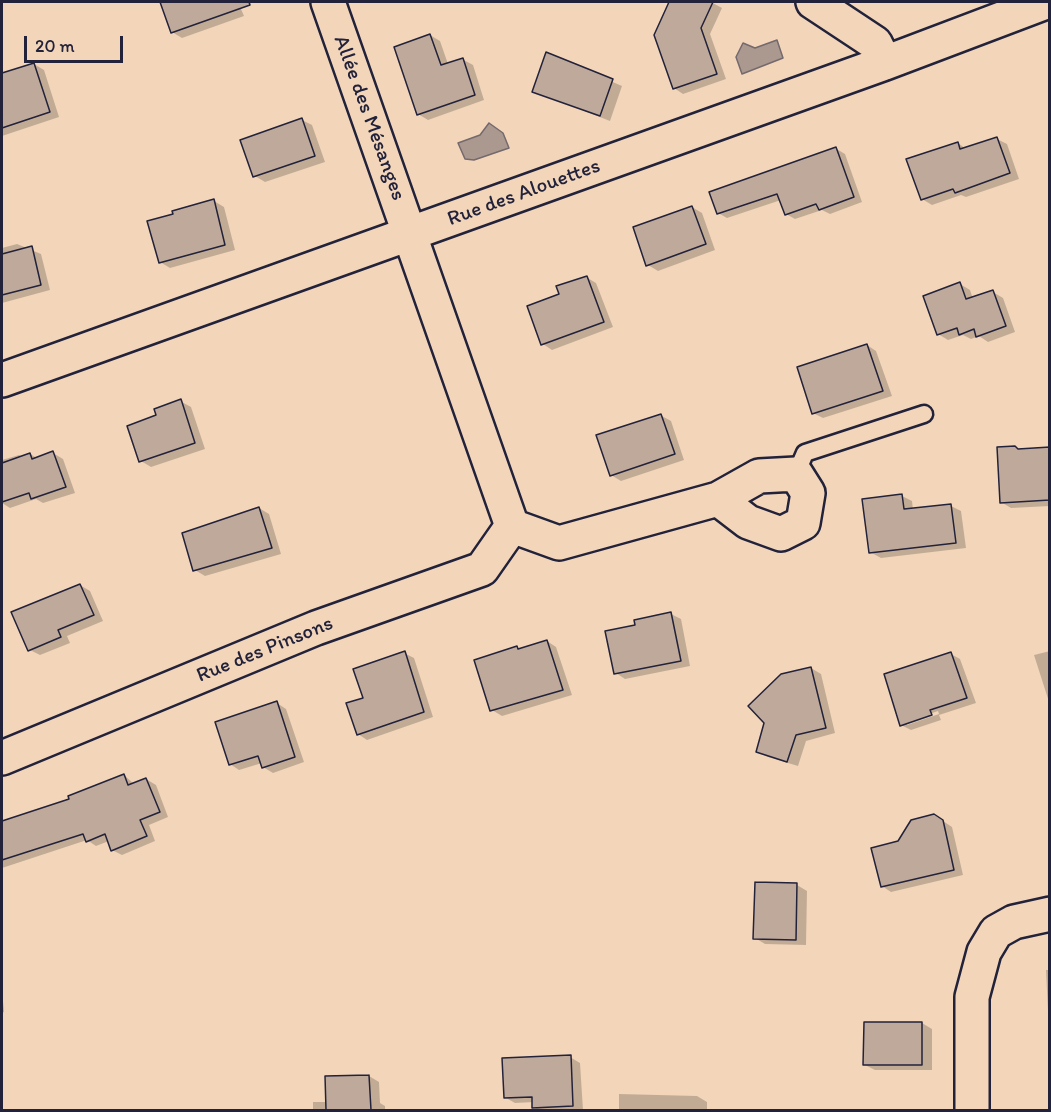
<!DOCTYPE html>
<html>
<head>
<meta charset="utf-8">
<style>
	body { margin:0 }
	#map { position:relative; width:1051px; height:1112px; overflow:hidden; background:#f3d6ba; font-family:Itim,sans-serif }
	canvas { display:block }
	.frame { position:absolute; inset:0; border:3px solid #22223b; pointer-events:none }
	.scale { position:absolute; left:24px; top:36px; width:99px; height:27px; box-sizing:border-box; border:3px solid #22223b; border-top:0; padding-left:8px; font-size:18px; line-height:21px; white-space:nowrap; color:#22223b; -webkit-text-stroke:4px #f3d6ba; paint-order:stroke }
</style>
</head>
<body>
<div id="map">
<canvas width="1051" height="1112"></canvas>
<div class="frame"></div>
<div class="scale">20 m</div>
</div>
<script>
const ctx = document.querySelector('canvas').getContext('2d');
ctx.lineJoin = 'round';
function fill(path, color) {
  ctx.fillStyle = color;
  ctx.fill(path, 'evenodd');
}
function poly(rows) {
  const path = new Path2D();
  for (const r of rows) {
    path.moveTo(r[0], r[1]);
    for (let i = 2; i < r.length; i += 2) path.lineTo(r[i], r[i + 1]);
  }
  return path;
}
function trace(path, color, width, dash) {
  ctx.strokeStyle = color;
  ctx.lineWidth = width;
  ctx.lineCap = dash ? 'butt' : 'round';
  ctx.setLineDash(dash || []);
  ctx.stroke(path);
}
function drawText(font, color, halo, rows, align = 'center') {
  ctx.font = font + ' Itim,sans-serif';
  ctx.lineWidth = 4.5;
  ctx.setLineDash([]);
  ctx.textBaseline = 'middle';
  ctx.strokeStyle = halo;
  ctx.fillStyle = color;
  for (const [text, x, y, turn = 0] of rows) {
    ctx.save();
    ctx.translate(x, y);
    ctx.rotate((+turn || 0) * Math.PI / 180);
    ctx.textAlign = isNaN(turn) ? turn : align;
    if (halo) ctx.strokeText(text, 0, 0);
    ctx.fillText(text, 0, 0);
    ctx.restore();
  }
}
const water = poly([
	[777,40,783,58,742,74,736,57,743,43,755,48,777,40],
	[489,123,503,133,509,148,474,160,465,159,458,143,480,135,489,123]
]);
fill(water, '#ab988f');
trace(water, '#74696d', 1.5);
fill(poly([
	[161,2,238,2,244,16,182,38,172,32],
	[671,2,711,2,722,8,710,34,726,79,683,94,674,88,655,35],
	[430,35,440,41,448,64,462,59,473,65,484,100,428,120,418,114],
	[547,54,622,86,610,121,533,91],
	[34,64,44,70,59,117,2,136,2,75],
	[302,120,312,125,325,162,265,182,255,176],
	[997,139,1007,144,1019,179,966,197,961,195,932,205,922,199,958,143,966,149],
	[835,148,845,154,862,202,830,214,822,210,795,219,786,214,781,200,727,218,718,213],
	[214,201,224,207,235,250,170,268,160,262,175,215],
	[692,207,702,213,715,250,658,271,648,265],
	[17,244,41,254,50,290,2,303,2,248],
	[586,277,596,283,613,327,552,350,543,344,561,295],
	[960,284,970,290,973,299,993,292,1003,298,1015,332,988,342,979,336,971,339,963,335,948,340,938,334],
	[867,345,876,351,892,396,823,418,813,413],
	[180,401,191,407,205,449,151,467,141,461,158,416],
	[660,415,671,421,684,460,621,481,611,475],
	[1050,448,1050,506,1011,508,1001,502,1019,450],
	[53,453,63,459,75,493,43,503,36,499,10,508,2,503,2,460,19,455,23,457,30,454,37,458],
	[902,496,912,501,913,510,951,506,961,511,966,548,881,558,870,552],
	[259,508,269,514,281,554,205,576,195,570],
	[80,585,90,591,103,621,67,636,70,643,40,655,30,650],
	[671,614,681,619,690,666,625,679,616,673,637,626],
	[547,641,556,647,572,695,502,716,492,710,517,647,521,650],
	[1050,651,1050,705,1034,655],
	[404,653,414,658,433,717,367,740,358,734,364,699],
	[951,654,960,659,976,703,939,715,941,720,911,730,901,725],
	[938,711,939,714,907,725,907,722],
	[811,668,821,674,835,733,806,741,798,766,768,757,757,752],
	[277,703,286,709,304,762,273,773,263,767,262,763,239,770,230,764],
	[124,775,134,784,146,779,156,785,168,817,149,825,155,841,122,855,112,850,109,841,96,846,87,840,2,868,2,823,71,800],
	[943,821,952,827,963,875,891,892,882,886,898,843],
	[797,885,807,891,806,945,765,944,755,938],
	[1046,970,1050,970,1050,1012,1048,1011],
	[2,990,4,1012,2,1013],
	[922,1023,932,1029,932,1070,875,1070,865,1065],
	[570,1057,580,1063,583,1110,539,1110,533,1107,534,1102,515,1103,506,1098],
	[369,1076,379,1082,380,1103,385,1106,385,1110,313,1110,313,1102,328,1102,327,1077],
	[619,1094,697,1096,707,1102,707,1110,619,1110]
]), '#0003');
const building = poly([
	[160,2,249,2,250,5,171,33,160,2],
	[669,2,713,2,701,28,717,74,673,89,654,35,669,2],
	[430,34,441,65,463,58,475,95,417,115,394,47,430,34],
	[546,52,613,79,600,116,532,92,546,52],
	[34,63,50,112,2,128,2,73,34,63],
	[302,118,315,156,253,177,240,140,302,118],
	[997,137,1010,173,955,193,953,189,921,200,906,159,958,142,960,149,997,137],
	[836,147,854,197,819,210,816,204,785,215,777,194,717,214,709,192,836,147],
	[214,199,225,245,159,263,147,221,173,214,172,211,214,199],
	[692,206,706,244,646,266,633,227,692,206],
	[32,246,41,285,2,295,2,254,32,246],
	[587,276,604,322,541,345,527,306,559,294,556,286,587,276],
	[960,282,966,299,993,290,1006,326,976,337,974,329,959,335,957,328,937,335,923,296,960,282],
	[867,344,883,391,812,414,797,367,867,344],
	[181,399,195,443,139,462,127,426,156,415,154,409,181,399],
	[661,414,675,454,610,476,596,435,661,414],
	[1015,446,1018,449,1050,447,1050,500,1000,503,997,447,1015,446],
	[53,451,66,487,31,499,29,493,2,502,2,463,30,453,32,459,53,451],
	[902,494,904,509,951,504,956,543,869,553,862,499,902,494],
	[259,507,272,548,193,571,182,533,259,507],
	[80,584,94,615,58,630,61,637,28,651,11,612,80,584],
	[671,612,681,661,614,674,605,631,635,625,634,620,671,612],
	[547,640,563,690,490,711,474,660,517,646,518,649,547,640],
	[405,651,424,712,357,735,346,703,363,698,353,669,405,651],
	[951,652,967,698,930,710,932,715,900,726,884,674,951,652],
	[811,667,826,728,796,735,787,762,756,752,764,723,748,706,781,674,811,667],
	[277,701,295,757,262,768,258,756,229,765,215,722,277,701],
	[124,774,128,785,146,778,160,812,140,820,147,836,111,851,105,834,86,842,83,834,2,860,2,821,69,799,68,796,124,774],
	[934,814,943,820,954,870,881,887,871,848,898,841,911,820,934,814],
	[755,882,797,883,796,940,753,939,755,882],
	[864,1022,922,1022,922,1065,863,1065,864,1022],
	[571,1055,573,1106,532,1108,532,1097,504,1098,502,1058,571,1055],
	[369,1075,371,1110,326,1110,325,1076,369,1075]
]);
fill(building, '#bfa99b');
trace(building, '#22223b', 1.5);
const lane = poly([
	[796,474,805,453,924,414]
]);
const street = poly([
	[813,2,875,43,885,63],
	[2,380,885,63,1046,2],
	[512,526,559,543,718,499,748,522,781,534,803,523,808,493,796,474,759,476,718,499],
	[2,758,316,628,482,569,512,526,328,2],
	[972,1110,972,997,984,952,996,932,1014,922,1050,914]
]);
trace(lane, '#22223b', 21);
trace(street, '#22223b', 38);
trace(lane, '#f3d6ba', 16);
trace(street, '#f3d6ba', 33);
drawText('21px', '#22223b', '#f3d6ba', [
	["Allée des Mésanges",369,118,70],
	["Rue des Alouettes",524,193,-20],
	["Rue des Pinsons",265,650,-22]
]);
</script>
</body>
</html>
